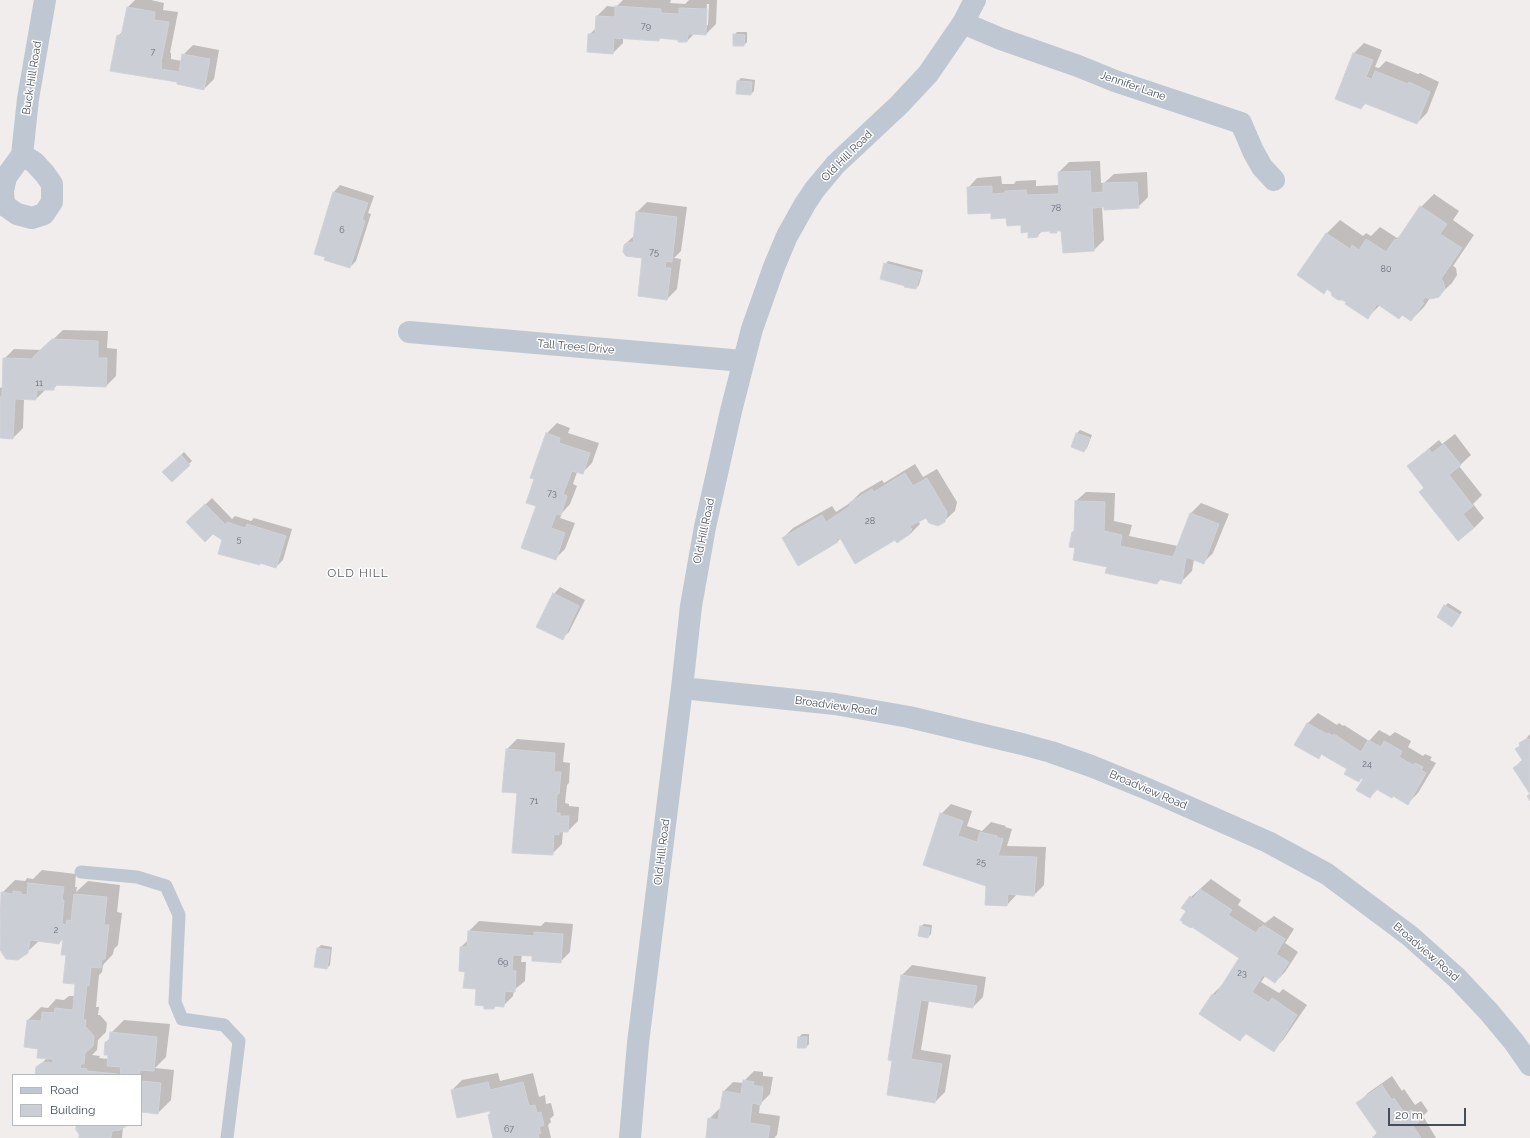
<!DOCTYPE html>
<html>
<head>
<meta charset="utf-8">
<style>
	body { margin:0 }
	#map { position:relative; width:1530px; height:1138px; overflow:hidden; background:#f0edec; font-family:Raleway,sans-serif }
	canvas { display:block }
	.legend { position:absolute; left:12px; top:1074px; width:130px; height:52px; box-sizing:border-box; background:#fff; border:1px solid #b5b8bd; margin:0; padding:5px 7px; list-style:none; font-size:12px; color:#454d5a }
	.legend li { display:flex; align-items:center; gap:8px; height:20px }
	.legend b { width:20px; border:1px solid #b5b8bd }
	.scale { position:absolute; left:1388px; top:1108px; width:78px; height:18px; box-sizing:border-box; border:2px solid #454d5a; border-top:0; padding-left:5px; font-size:12px; line-height:14px; white-space:nowrap; color:#454d5a; -webkit-text-stroke:3px #fff; paint-order:stroke }
</style>
</head>
<body>
<div id="map">
<canvas width="1530" height="1138"></canvas>
<ul class="legend">
<li><b style="height:5px;background:#bfc7d2"></b>Road</li>
<li><b style="height:11px;background:#ccced5"></b>Building</li>
</ul>
<div class="scale">20 m</div>
</div>
<script>
const ctx = document.querySelector('canvas').getContext('2d');
ctx.lineJoin = 'round';
function fill(path, color) {
  ctx.fillStyle = color;
  ctx.fill(path, 'evenodd');
}
function poly(rows) {
  const path = new Path2D();
  for (const r of rows) {
    path.moveTo(r[0], r[1]);
    for (let i = 2; i < r.length; i += 2) path.lineTo(r[i], r[i + 1]);
  }
  return path;
}
function trace(path, color, width, dash) {
  ctx.strokeStyle = color;
  ctx.lineWidth = width;
  ctx.lineCap = dash ? 'butt' : 'round';
  ctx.setLineDash(dash || []);
  ctx.stroke(path);
}
function drawText(font, color, halo, rows, align = 'center') {
  ctx.font = font + ' Raleway,sans-serif';
  ctx.lineWidth = 3;
  ctx.setLineDash([]);
  ctx.textBaseline = 'middle';
  ctx.strokeStyle = halo;
  ctx.fillStyle = color;
  for (const [text, x, y, turn = 0] of rows) {
    ctx.save();
    ctx.translate(x, y);
    ctx.rotate((+turn || 0) * Math.PI / 180);
    ctx.textAlign = isNaN(turn) ? turn : align;
    if (halo) ctx.strokeText(text, 0, 0);
    ctx.fillText(text, 0, 0);
    ctx.restore();
  }
}
fill(poly([
	[135,0,151,0,164,3,163,10,178,12,170,53,171,53,171,59,182,61,183,55,193,45,219,50,214,79,204,89,178,81,112,70,118,36,123,31,128,7],
	[623,0,671,0,670,3,685,4,689,0,717,0,716,24,706,34,695,33,687,41,679,39,661,38,659,40,623,38,623,43,613,53,589,35,596,28,597,16,607,6,616,7],
	[707,4,709,4,708,25,706,25],
	[737,32,747,32,747,42,744,45,734,35],
	[1364,43,1382,50,1375,67,1379,68,1386,61,1418,74,1420,73,1439,82,1427,113,1417,123,1366,103,1361,108,1354,53],
	[741,78,755,80,754,91,751,94,738,81],
	[1100,161,1101,183,1104,183,1114,174,1147,172,1148,197,1138,207,1102,206,1104,240,1094,250,1062,230,1059,230,1056,232,1052,230,1043,230,1037,236,1029,231,1022,224,992,212,968,188,977,178,1001,176,1002,184,1014,184,1016,181,1036,180,1036,186,1060,185,1059,172,1069,162],
	[340,185,374,196,368,213,371,214,356,261,350,267,315,253,334,192],
	[1434,194,1459,211,1453,220,1474,235,1453,266,1456,268,1457,275,1452,283,1438,296,1430,298,1424,307,1411,320,1403,314,1380,305,1367,318,1328,288,1298,275,1327,233,1340,220,1363,236,1366,233,1371,236,1380,227,1397,238,1404,232,1421,207],
	[647,202,687,207,681,251,674,258,681,259,677,289,667,299,643,257,624,245,635,235,637,212],
	[888,261,923,270,919,285,916,288,885,264],
	[63,330,108,331,107,348,117,349,116,376,106,386,58,384,53,389,46,389,36,399,24,398,23,428,13,438,0,437,0,388,3,387,4,359,14,349,42,350],
	[557,423,570,428,568,433,599,443,592,463,582,473,577,472,573,484,577,486,570,504,562,513,560,518,575,523,565,549,555,559,537,506,535,479,532,477,547,433],
	[1080,430,1092,435,1087,448,1084,451,1077,433],
	[1455,434,1471,455,1459,466,1482,495,1473,504,1484,518,1474,528,1425,488,1408,466,1439,440,1442,444],
	[184,452,192,461,172,480,164,472],
	[915,464,923,477,937,469,957,502,955,511,944,521,926,516,919,522,920,524,910,534,897,542,895,539,841,538,837,542,783,538,793,528,832,506,836,512,850,503,860,493,882,480,884,483],
	[1086,492,1115,493,1114,521,1132,525,1129,536,1178,546,1191,513,1201,503,1229,514,1213,553,1204,562,1194,559,1192,571,1180,583,1161,579,1157,583,1108,567,1077,547,1073,532,1075,530,1076,501],
	[212,498,232,519,235,516,251,521,254,518,292,529,283,560,276,567,261,562,259,564,213,533,188,522],
	[560,587,585,600,569,632,562,638,554,594],
	[1448,603,1462,612,1452,626,1445,606],
	[1318,713,1337,725,1339,723,1343,726,1344,725,1369,741,1379,730,1390,736,1395,732,1411,741,1408,747,1423,756,1425,754,1432,757,1430,760,1436,763,1418,793,1408,803,1378,789,1370,797,1365,778,1362,777,1358,781,1348,769,1322,754,1318,758,1296,745,1308,723],
	[1530,734,1530,793,1514,768,1523,759,1517,749],
	[517,739,565,743,563,762,570,763,569,783,567,785,565,803,569,804,569,806,579,807,578,821,568,831,563,831,562,844,552,854,518,792,507,749],
	[951,804,972,811,967,826,982,831,991,822,1006,826,1005,827,1012,829,1007,846,1046,847,1044,885,1034,895,1017,894,1007,905,987,885,941,814],
	[42,870,76,874,75,887,77,887,76,892,88,881,120,885,117,912,122,913,118,945,114,949,113,954,103,965,102,972,99,975,96,1007,99,1007,98,1015,100,1015,107,1023,106,1032,98,1040,97,1050,92,1055,100,1056,99,1058,109,1059,109,1054,106,1042,111,1037,111,1033,124,1020,170,1024,166,1057,155,1068,174,1070,171,1100,158,1113,141,1111,141,1075,36,1075,37,1068,47,1058,39,1048,25,1047,28,1020,41,1007,48,1008,56,999,64,1000,69,996,75,996,76,983,64,938,59,943,39,941,27,952,0,936,0,909,2,893,15,880,25,881,27,878,33,879],
	[1211,879,1241,900,1238,905,1265,923,1274,916,1294,929,1285,943,1298,952,1285,972,1275,982,1266,975,1261,982,1279,993,1283,989,1307,1005,1283,1040,1274,1050,1247,1033,1240,1040,1200,1014,1213,994,1223,984,1240,958,1187,911,1191,897],
	[479,921,541,926,545,922,573,924,570,952,560,962,533,955,522,954,521,962,526,962,525,981,514,990,513,996,503,1006,496,1006,494,1008,466,971,461,947,468,940,469,931],
	[924,924,932,925,931,934,928,937,920,927],
	[321,945,332,947,330,965,327,968,318,948],
	[912,965,986,977,983,997,973,1007,929,1000,921,1050,951,1055,945,1092,935,1102,893,1060,889,1060,902,975],
	[802,1034,809,1034,809,1044,806,1047,799,1037],
	[754,1071,763,1072,763,1076,773,1077,770,1094,760,1104,759,1113,780,1116,777,1135,774,1138,707,1138,709,1119,719,1109,721,1109,723,1092,733,1082,744,1083,744,1081],
	[498,1073,500,1081,533,1073,539,1097,545,1095,546,1104,551,1103,554,1115,550,1119,551,1122,548,1125,551,1138,497,1138,489,1115,491,1113,490,1110,452,1090,462,1080],
	[1392,1076,1402,1091,1404,1089,1415,1105,1421,1101,1428,1111,1423,1116,1436,1138,1373,1138,1378,1132,1358,1103,1368,1093],
	[77,1125,126,1125,123,1127,122,1138,80,1138]
]), '#0003');
const building = poly([
	[615,6,661,9,661,13,679,14,679,8,707,9,706,35,688,34,687,42,678,42,678,40,659,38,659,41,614,38,613,54,587,52,588,34,595,34,596,16,615,17,615,6],
	[127,7,155,12,154,20,169,22,161,63,162,63,161,69,179,72,182,54,210,59,204,90,177,84,177,82,110,71,117,35,121,36,127,7],
	[733,34,745,35,744,46,733,46,733,34],
	[1353,53,1373,60,1366,77,1372,79,1375,71,1408,84,1409,82,1430,92,1417,124,1364,103,1361,109,1335,99,1353,53],
	[737,81,752,82,751,95,736,94,737,81],
	[1090,171,1091,193,1103,192,1103,183,1137,182,1139,208,1104,210,1104,207,1092,208,1094,251,1063,253,1061,231,1056,231,1057,233,1050,233,1050,231,1038,232,1038,237,1028,238,1028,232,1021,233,1021,225,1007,226,1006,218,991,219,991,213,968,214,967,187,992,186,992,194,1005,193,1005,191,1026,190,1027,195,1059,194,1058,172,1090,171],
	[333,192,368,203,362,219,365,221,350,268,324,260,325,257,314,254,333,192],
	[1420,206,1447,224,1440,234,1462,248,1441,279,1443,281,1445,289,1439,297,1431,299,1425,297,1422,302,1424,303,1411,321,1402,315,1399,319,1377,304,1368,319,1345,304,1346,302,1342,300,1338,300,1332,296,1331,292,1327,289,1324,294,1297,275,1326,233,1350,249,1352,245,1359,250,1366,239,1386,252,1395,239,1397,240,1420,206],
	[636,212,677,217,672,262,666,261,665,268,671,268,667,300,638,296,642,258,626,256,623,252,624,245,628,242,633,243,636,212],
	[884,263,921,273,916,289,904,287,905,286,880,279,884,263],
	[52,339,98,341,98,358,107,358,106,387,54,385,54,390,37,390,36,400,15,399,13,439,0,438,0,397,2,397,3,358,33,359,33,357,52,339],
	[546,433,560,438,559,443,590,453,583,474,572,471,563,494,567,496,561,515,556,514,551,528,565,533,556,560,521,548,536,506,526,503,534,479,530,478,546,433],
	[1076,433,1090,438,1084,452,1071,447,1076,433],
	[1444,444,1461,465,1449,475,1473,506,1463,514,1474,528,1458,541,1419,492,1424,488,1407,466,1429,449,1432,453,1444,444],
	[181,455,190,465,172,482,162,472,181,455],
	[905,473,913,486,927,478,947,512,945,522,938,526,929,523,926,518,910,526,912,530,909,532,910,534,897,543,895,540,855,564,840,538,836,540,838,542,798,566,782,538,822,515,826,522,850,506,849,503,872,489,874,492,905,473],
	[1075,501,1105,502,1104,531,1122,535,1120,546,1173,557,1190,513,1219,524,1204,564,1186,557,1182,582,1181,584,1158,579,1157,584,1105,573,1107,567,1073,560,1075,548,1069,547,1072,532,1074,532,1075,501],
	[205,504,226,525,227,522,245,528,247,524,286,536,276,568,260,563,260,565,218,554,222,540,213,534,205,542,186,522,205,504],
	[553,593,579,606,563,640,536,627,553,593],
	[1444,605,1460,615,1452,627,1437,617,1444,605],
	[1307,723,1327,734,1328,733,1333,736,1334,734,1361,752,1368,740,1381,747,1384,741,1402,751,1399,757,1413,765,1415,763,1423,767,1421,770,1426,773,1408,805,1393,796,1392,798,1376,789,1370,798,1356,790,1363,779,1361,778,1359,782,1344,774,1347,769,1321,754,1319,759,1294,745,1307,723],
	[1528,738,1530,740,1530,801,1527,796,1530,794,1513,768,1523,761,1515,749,1520,746,1519,743,1528,738],
	[506,749,555,753,554,772,561,772,559,794,557,794,556,813,560,813,560,816,569,816,568,832,559,832,559,835,554,834,553,855,512,853,517,793,502,792,506,749],
	[940,813,963,821,958,836,977,842,980,832,997,836,996,837,1003,839,998,856,1037,857,1034,896,1008,894,1007,906,985,905,986,886,923,865,940,813],
	[28,883,64,887,62,900,64,900,62,924,66,925,67,920,71,921,74,894,107,897,104,925,109,925,105,959,102,959,101,968,91,967,89,986,87,985,83,1020,86,1020,85,1028,87,1028,94,1036,93,1046,85,1053,84,1064,81,1064,80,1068,87,1069,87,1071,118,1074,118,1075,35,1075,36,1067,43,1062,53,1063,53,1059,37,1058,38,1049,24,1047,27,1020,41,1021,42,1012,54,1013,55,1008,73,1010,75,984,63,983,66,955,61,955,63,940,60,940,59,944,30,940,28,953,18,960,6,959,0,950,1,892,13,894,13,891,21,892,21,894,27,895,28,883],
	[1200,889,1232,910,1228,915,1256,933,1260,927,1261,928,1263,925,1285,939,1276,954,1289,962,1275,983,1263,975,1252,992,1269,1003,1272,998,1297,1015,1274,1052,1245,1033,1240,1041,1199,1014,1212,994,1215,996,1239,958,1192,927,1191,928,1182,923,1183,922,1180,920,1186,911,1181,908,1190,896,1193,899,1200,889],
	[920,926,930,928,928,938,918,936,920,926],
	[468,931,534,936,534,932,563,934,561,963,532,961,532,956,513,955,512,971,516,971,515,992,505,991,504,1007,494,1006,494,1009,484,1009,484,1006,475,1005,476,989,463,988,465,972,459,971,460,947,467,947,468,931],
	[317,948,330,950,327,969,314,967,317,948],
	[901,975,977,986,973,1008,921,1000,911,1059,942,1064,935,1103,887,1095,892,1061,888,1060,901,975],
	[110,1032,157,1037,154,1071,140,1070,139,1075,120,1075,121,1067,107,1066,108,1055,104,1055,105,1042,109,1042,110,1032],
	[798,1037,807,1037,806,1048,797,1048,798,1037],
	[743,1080,754,1082,753,1085,763,1087,761,1105,752,1103,750,1123,770,1126,768,1138,706,1138,708,1118,718,1120,723,1091,741,1094,743,1080],
	[141,1081,161,1083,158,1114,141,1112,141,1081],
	[488,1082,490,1090,523,1082,529,1106,535,1105,537,1113,541,1112,544,1125,539,1127,541,1133,538,1134,539,1138,493,1138,488,1115,490,1114,490,1111,457,1118,451,1090,488,1082],
	[1382,1085,1392,1100,1394,1098,1405,1114,1411,1110,1419,1122,1413,1126,1421,1138,1372,1138,1377,1133,1356,1103,1382,1085],
	[76,1125,128,1125,120,1130,112,1131,111,1138,79,1138,79,1134,76,1130,76,1125]
]);
fill(building, '#ccced5');
trace(building, '#d0d2d9', 1);
trace(poly([
	[81,872,137,877,166,886,179,915,175,1002,182,1019,224,1025,239,1041,227,1138]
]), '#bfc7d2', 13);
trace(poly([
	[963,23,1001,39,1078,66,1115,81,1241,123,1253,151,1262,167,1274,180],
	[22,155,34,162,45,174,52,184,52,202,44,214,32,218,17,214,4,205,3,191,6,177,22,155,28,99,45,0],
	[409,332,743,361],
	[682,688,835,704,909,717,1022,744,1051,752,1091,766,1150,790,1268,842,1327,874,1410,936,1457,978,1489,1012,1514,1042,1530,1065],
	[630,1138,638,1043,682,688,691,606,705,527,731,411,752,329,774,267,787,236,805,204,815,189,836,164,899,105,928,74,963,23,975,0]
]), '#bfc7d2', 22);
drawText('9px', '#676d79', null, [
	["79",646,26],
	["7",153,52],
	["78",1056,208],
	["6",342,230],
	["75",654,252],
	["80",1386,269],
	["11",39,383],
	["73",552,493],
	["28",870,521],
	["5",239,539],
	["24",1367,764],
	["71",534,801],
	["25",981,862],
	["2",56,930],
	["69",503,962],
	["23",1242,973],
	["67",509,1129]
]);
drawText('11px', '#454d5a', '#fff', [
	["Buck Hill Road",32,78,-81],
	["Jennifer Lane",1133,86,19],
	["Old Hill Road",847,156,-45],
	["Tall Trees Drive",576,347,5],
	["Old Hill Road",704,531,-78],
	["Broadview Road",836,706,8],
	["Broadview Road",1148,790,23],
	["Old Hill Road",662,852,-83],
	["Broadview Road",1426,952,41]
]);
ctx.letterSpacing = '1px';
drawText('12px', '#595c62', '#fff', [
	["OLD HILL",358,573]
]);
ctx.letterSpacing = '0px';
</script>
</body>
</html>
